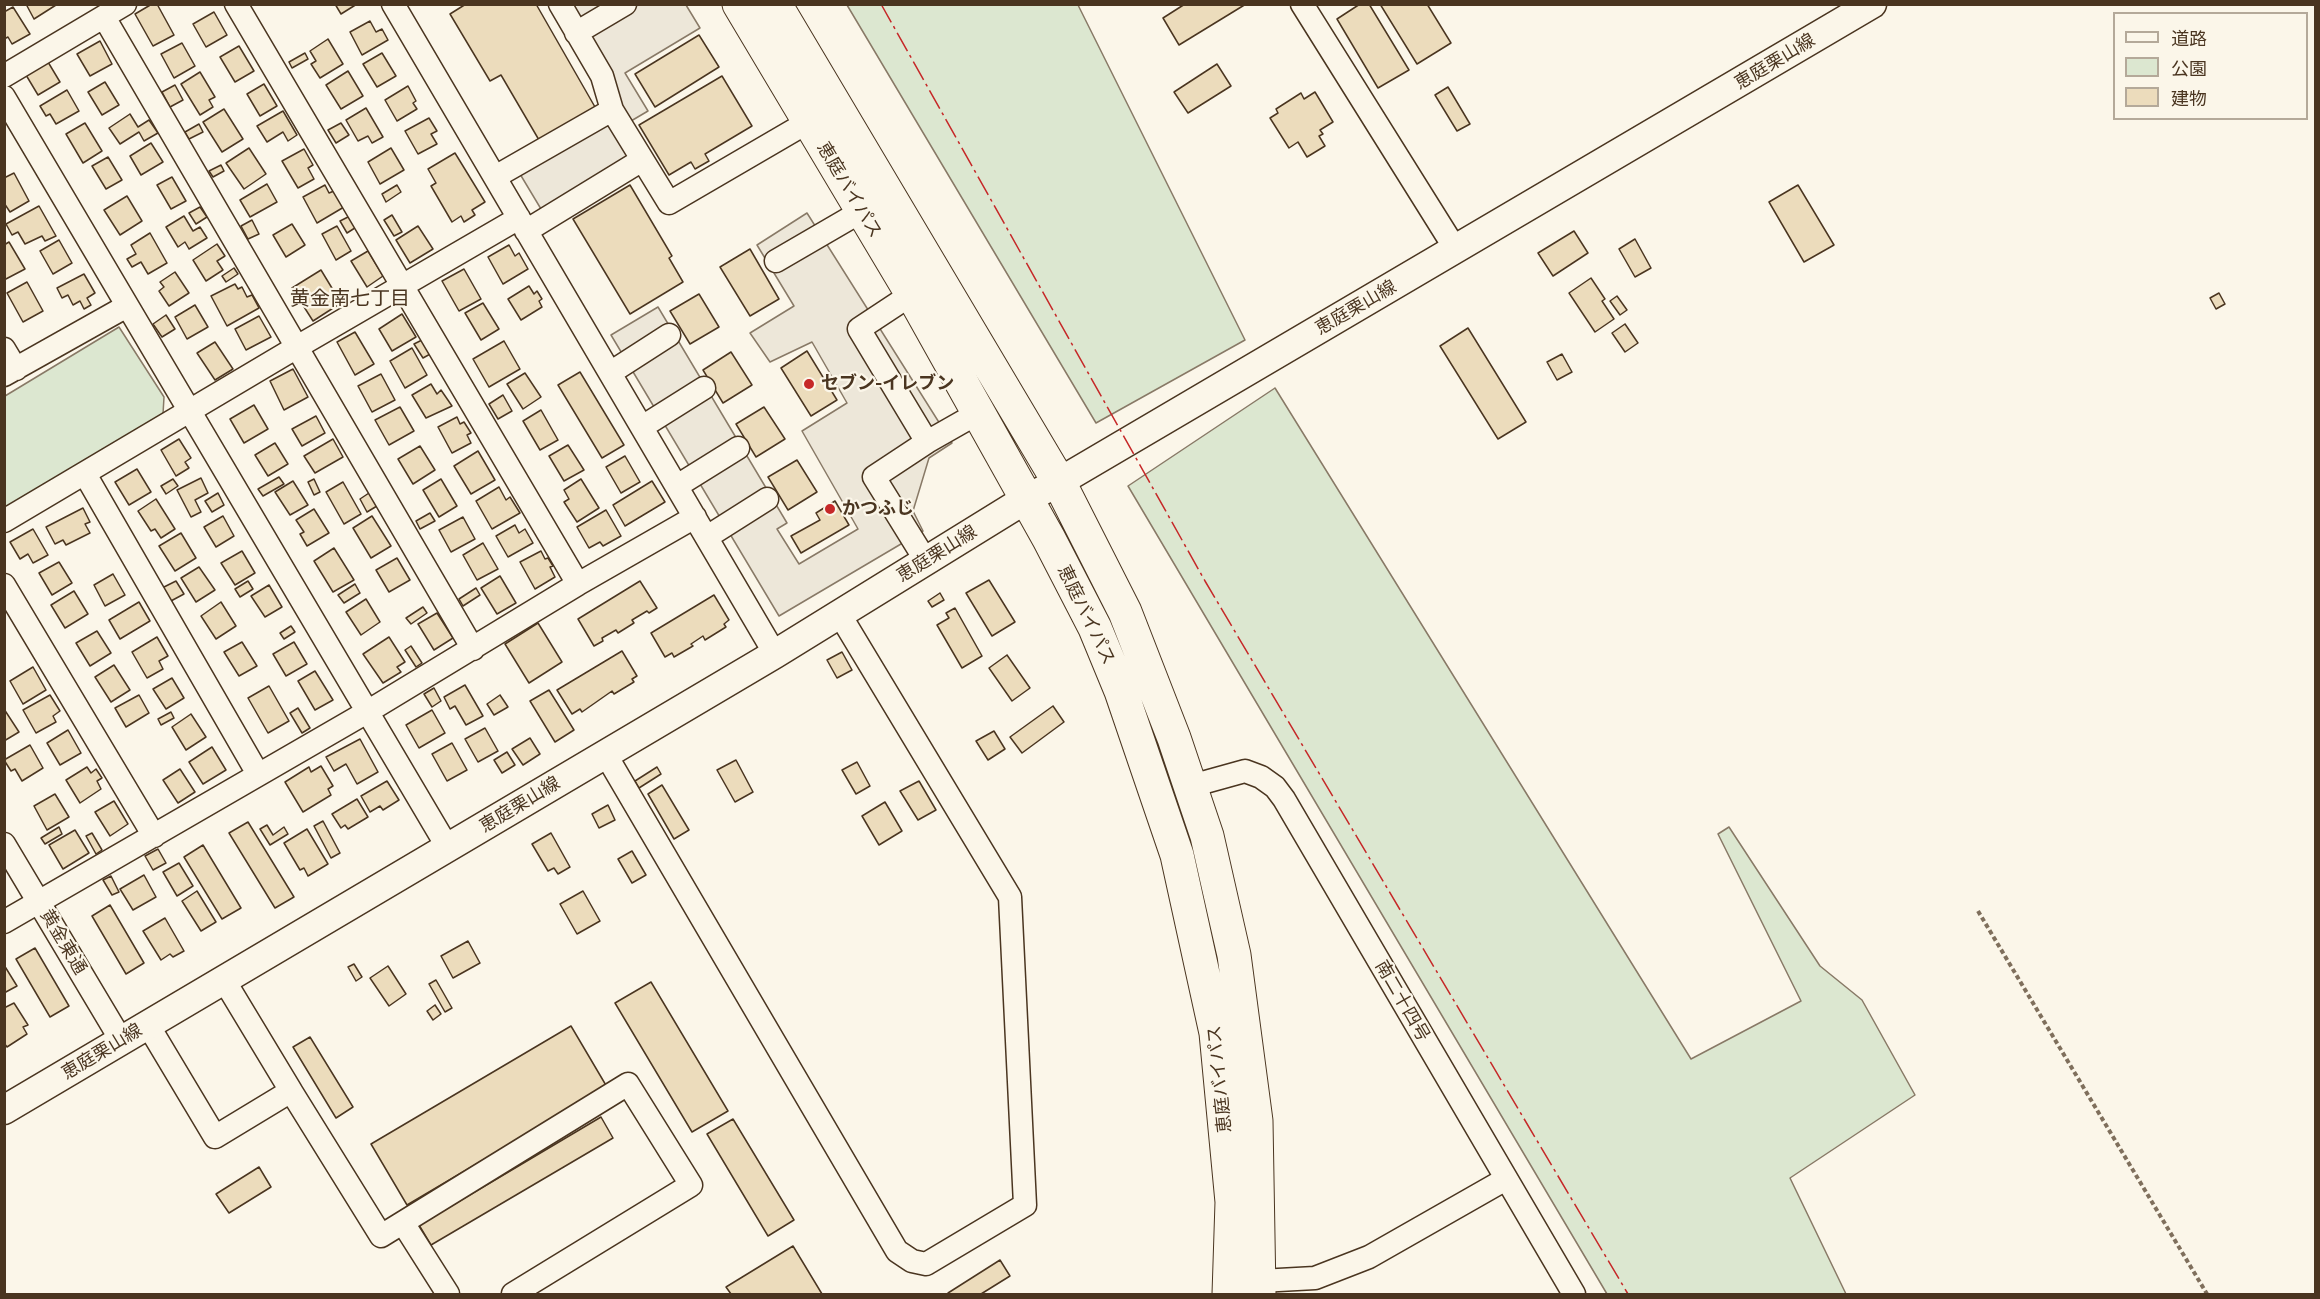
<!DOCTYPE html>
<html>
<head>
<meta charset="utf-8">
<style>
	body { margin:0 }
	#map { position:relative; width:2320px; height:1299px; overflow:hidden; background:#fbf6e9; font-family:Figtree,"Noto Sans JP",sans-serif }
	canvas { display:block }
	.frame { position:absolute; inset:0; border:6px solid #4a3520; pointer-events:none }
	.legend { position:absolute; left:2113px; top:12px; width:195px; height:108px; box-sizing:border-box; background:#fbf6e9; border:2px solid #b4a999; margin:0; padding:8px 10px; list-style:none; font-size:18px; color:#4a3520 }
	.legend li { display:flex; align-items:center; gap:12px; height:30px }
	.legend b { width:30px; border:2px solid #b4a999 }
</style>
</head>
<body>
<div id="map">
<canvas width="2320" height="1299"></canvas>
<div class="frame"></div>
<ul class="legend">
<li><b style="height:8px;background:#fbf6e9"></b>道路</li>
<li><b style="height:16px;background:#dce7d0"></b>公園</li>
<li><b style="height:16px;background:#ecdcbc"></b>建物</li>
</ul>
</div>
<script>
const ctx = document.querySelector('canvas').getContext('2d');
ctx.lineJoin = 'round';
function fill(path, color) {
  ctx.fillStyle = color;
  ctx.fill(path, 'evenodd');
}
function poly(rows) {
  const path = new Path2D();
  for (const r of rows) {
    path.moveTo(r[0], r[1]);
    for (let i = 2; i < r.length; i += 2) path.lineTo(r[i], r[i + 1]);
  }
  return path;
}
function trace(path, color, width, dash) {
  ctx.strokeStyle = color;
  ctx.lineWidth = width;
  ctx.lineCap = dash ? 'butt' : 'round';
  ctx.setLineDash(dash || []);
  ctx.stroke(path);
}
function drawText(font, color, halo, rows, align = 'center') {
  ctx.font = font + ' Figtree,"Noto Sans JP",sans-serif';
  ctx.lineWidth = 4.5;
  ctx.setLineDash([]);
  ctx.textBaseline = 'middle';
  ctx.strokeStyle = halo;
  ctx.fillStyle = color;
  for (const [text, x, y, turn = 0] of rows) {
    ctx.save();
    ctx.translate(x, y);
    ctx.rotate((+turn || 0) * Math.PI / 180);
    ctx.textAlign = isNaN(turn) ? turn : align;
    if (halo) ctx.strokeText(text, 0, 0);
    ctx.fillText(text, 0, 0);
    ctx.restore();
  }
}
const green = poly([
	[847,5,1078,5,1245,340,1096,423,847,5],
	[119,327,164,397,163,414,5,510,5,396,119,327],
	[1275,388,1691,1059,1801,1001,1718,834,1729,827,1820,966,1862,1000,1915,1095,1790,1178,1846,1294,1607,1294,1128,486,1275,388]
]);
fill(green, '#dce7d0');
trace(green, '#887966', 1.5);
const parking = poly([
	[552,5,686,5,700,28,625,73,648,111,631,121,655,162,550,224,511,159,609,101,552,5],
	[807,213,952,443,929,458,913,511,923,531,779,616,611,335,658,307,787,523,777,529,799,564,858,529,802,431,847,403,812,342,770,362,750,333,794,306,757,245,807,213]
]);
fill(parking, '#ede7d9');
trace(parking, '#887966', 1.5);
const building = poly([
	[26,4,56,4,56,5,34,19,26,4],
	[152,4,157,4,174,35,153,46,135,14,152,4],
	[335,4,357,4,341,14,335,4],
	[466,4,536,4,595,107,539,140,501,75,490,81,450,14,466,4],
	[1185,4,1246,4,1179,45,1163,18,1185,4],
	[1360,4,1369,4,1409,70,1378,88,1337,19,1360,4],
	[1380,4,1427,4,1451,43,1417,64,1380,4],
	[13,7,30,34,12,44,8,37,4,39,4,12,13,7],
	[214,12,227,35,206,47,193,24,214,12],
	[370,21,376,32,382,29,388,40,362,55,350,32,370,21],
	[699,35,719,67,655,107,635,74,699,35],
	[328,39,343,64,320,78,311,64,316,61,310,51,328,39],
	[100,41,112,64,90,76,77,54,100,41],
	[182,43,195,66,174,78,161,54,182,43],
	[239,46,254,71,235,82,220,57,239,46],
	[305,53,308,59,292,68,289,62,305,53],
	[382,53,396,76,377,87,363,64,382,53],
	[48,62,60,82,38,95,26,75,48,62],
	[1217,64,1231,86,1188,113,1174,92,1217,64],
	[348,71,363,96,341,109,326,85,348,71],
	[200,72,215,97,209,100,213,107,200,115,181,84,200,72],
	[722,76,752,126,705,154,709,161,695,169,691,162,669,175,639,125,722,76],
	[105,82,119,105,102,115,88,92,105,82],
	[264,84,277,106,260,116,247,94,264,84],
	[175,85,183,100,170,107,162,92,175,85],
	[408,86,416,101,413,103,417,109,397,121,385,100,408,86],
	[1448,87,1470,124,1457,131,1435,95,1448,87],
	[67,90,79,111,56,124,50,114,46,116,40,106,67,90],
	[1315,92,1333,122,1320,130,1323,134,1319,136,1325,146,1307,157,1298,142,1289,148,1270,118,1278,113,1276,109,1301,93,1304,99,1315,92],
	[366,108,383,137,372,143,368,136,358,141,346,120,366,108],
	[224,109,243,139,222,152,203,122,224,109],
	[283,111,297,135,288,141,283,132,267,142,257,126,283,111],
	[130,114,138,127,149,120,158,133,144,141,139,132,120,144,109,128,130,114],
	[429,118,437,131,431,134,437,144,418,154,405,131,429,118],
	[85,123,102,151,83,163,66,134,85,123],
	[341,123,349,135,336,143,328,130,341,123],
	[199,124,203,132,189,139,185,132,199,124],
	[151,143,163,162,141,175,130,156,151,143],
	[249,148,266,174,244,189,226,163,249,148],
	[391,148,404,170,380,184,368,162,391,148],
	[304,149,313,165,308,168,314,179,298,188,282,161,304,149],
	[455,153,485,202,472,210,475,215,464,222,461,216,452,222,431,186,436,183,428,169,455,153],
	[108,157,122,180,106,189,92,166,108,157],
	[221,165,224,171,213,177,209,171,221,165],
	[14,173,29,201,10,212,4,203,4,178,14,173],
	[172,177,186,201,171,209,157,185,172,177],
	[267,184,277,202,250,217,240,200,267,184],
	[325,185,329,193,334,191,344,207,317,223,303,197,325,185],
	[397,185,401,192,386,202,382,194,397,185],
	[630,185,672,256,669,258,683,282,630,314,573,219,630,185],
	[1798,185,1834,245,1804,262,1769,202,1798,185],
	[127,196,142,221,120,235,104,210,127,196],
	[39,206,56,236,45,241,42,236,25,244,18,232,12,235,6,224,39,206],
	[200,207,207,217,196,224,189,213,200,207],
	[352,215,358,226,347,233,340,221,352,215],
	[392,215,402,232,394,236,384,220,392,215],
	[184,216,193,231,200,227,207,238,189,249,185,242,178,247,166,227,184,216],
	[252,220,259,234,248,239,241,226,252,220],
	[292,224,305,245,286,257,273,235,292,224],
	[337,226,351,251,336,260,322,234,337,226],
	[418,226,433,249,410,263,396,240,418,226],
	[1574,231,1588,253,1553,276,1538,253,1574,231],
	[150,233,167,263,148,274,141,262,132,267,127,259,136,254,131,245,150,233],
	[1635,239,1651,268,1635,277,1619,249,1635,239],
	[59,240,72,263,53,274,40,251,59,240],
	[9,242,25,269,4,280,4,245,9,242],
	[217,244,225,256,217,261,223,270,206,281,193,260,217,244],
	[509,245,515,256,519,253,528,269,503,284,488,257,509,245],
	[750,249,779,299,750,316,720,267,750,249],
	[368,251,383,276,367,287,351,261,368,251],
	[234,268,238,274,226,282,222,276,234,268],
	[464,269,481,299,459,311,442,281,464,269],
	[321,270,341,303,313,321,292,288,321,270],
	[175,272,189,293,169,306,159,291,164,287,160,282,175,272],
	[84,274,95,293,87,298,91,305,84,309,80,301,73,305,68,295,62,298,57,288,84,274],
	[1591,278,1605,299,1602,301,1614,319,1595,332,1569,293,1591,278],
	[27,282,43,311,23,322,7,293,27,282],
	[235,284,238,289,242,287,247,297,252,295,259,308,227,326,211,296,235,284],
	[529,286,534,294,537,291,542,299,539,301,542,307,521,320,508,299,529,286],
	[2219,293,2225,304,2216,309,2210,298,2219,293],
	[699,294,719,327,690,344,670,311,699,294],
	[1617,296,1627,310,1620,315,1610,301,1617,296],
	[483,303,499,329,481,340,465,313,483,303],
	[195,305,208,327,187,339,175,317,195,305],
	[402,314,416,337,392,351,379,329,402,314],
	[166,315,175,329,162,337,153,324,166,315],
	[259,316,271,337,246,350,235,329,259,316],
	[1625,324,1638,343,1625,352,1612,333,1625,324],
	[1468,328,1526,422,1498,439,1440,346,1468,328],
	[355,332,374,364,355,375,337,342,355,332],
	[424,339,432,353,423,358,414,344,424,339],
	[504,341,520,369,489,387,473,359,504,341],
	[215,342,233,369,215,380,197,353,215,342],
	[412,348,427,375,405,388,390,361,412,348],
	[807,351,837,400,811,416,781,368,807,351],
	[731,352,752,385,723,403,703,370,731,352],
	[1562,354,1572,372,1557,380,1547,362,1562,354],
	[293,369,308,397,284,410,270,381,293,369],
	[580,372,624,445,602,458,558,385,580,372],
	[525,373,541,397,523,409,507,384,525,373],
	[381,374,395,400,372,412,358,386,381,374],
	[431,384,437,394,441,390,452,406,426,418,412,395,431,384],
	[503,395,512,411,498,419,489,404,503,395],
	[254,405,268,429,244,443,230,419,254,405],
	[400,407,414,431,389,445,375,420,400,407],
	[764,407,785,439,756,457,736,424,764,407],
	[541,410,558,440,540,450,523,421,541,410],
	[316,416,325,433,302,446,292,429,316,416],
	[457,417,460,424,464,422,471,433,467,435,471,443,452,453,438,427,457,417],
	[179,439,191,458,185,462,189,468,176,476,161,450,179,439],
	[333,439,343,457,315,473,304,456,333,439],
	[275,443,288,464,268,476,255,455,275,443],
	[568,445,584,470,564,481,549,456,568,445],
	[420,446,435,470,413,484,398,459,420,446],
	[478,451,495,480,471,494,454,466,478,451],
	[625,456,640,482,621,493,606,467,625,456],
	[797,460,817,492,788,510,768,477,797,460],
	[137,469,151,492,129,505,115,482,137,469],
	[279,477,284,484,263,496,258,489,279,477],
	[201,478,208,493,195,500,201,512,191,517,177,490,201,478],
	[173,479,178,486,166,494,161,486,173,479],
	[314,479,320,492,314,495,308,482,314,479],
	[441,479,457,506,439,517,423,490,441,479],
	[581,479,599,508,577,522,564,502,569,499,564,490,581,479],
	[293,481,308,505,290,515,275,492,293,481],
	[652,481,665,502,625,526,613,505,652,481],
	[343,482,361,514,344,524,326,492,343,482],
	[499,487,506,500,510,497,520,513,492,529,476,501,499,487],
	[218,493,224,505,212,512,205,501,218,493],
	[369,493,377,506,367,512,360,499,369,493],
	[156,499,175,529,161,538,155,529,151,531,138,511,156,499],
	[835,501,849,525,801,553,791,536,820,520,816,513,835,501],
	[83,508,90,522,85,524,90,533,66,545,63,540,55,544,46,527,83,508],
	[314,509,329,533,307,546,300,534,304,532,296,520,314,509],
	[606,510,621,536,603,546,600,542,589,548,577,527,606,510],
	[430,513,435,521,420,529,416,521,430,513],
	[223,516,234,536,216,547,204,527,223,516],
	[372,516,391,546,371,558,353,528,372,516],
	[463,517,475,539,451,552,439,530,463,517],
	[515,525,519,533,525,529,533,543,508,557,496,536,515,525],
	[33,529,48,555,33,563,28,554,20,559,10,542,33,529],
	[181,533,196,558,175,571,159,546,181,533],
	[483,543,498,569,477,580,463,555,483,543],
	[334,548,354,580,333,592,314,561,334,548],
	[242,551,255,573,235,585,221,563,242,551],
	[541,551,545,559,548,558,553,566,550,567,555,577,535,589,520,562,541,551],
	[397,558,410,580,389,592,376,570,397,558],
	[59,562,72,583,52,595,39,573,59,562],
	[199,567,215,590,196,602,181,578,199,567],
	[113,574,125,595,105,606,94,585,113,574],
	[500,576,516,603,497,614,481,588,500,576],
	[989,580,1015,622,992,636,966,593,989,580],
	[176,581,184,594,169,602,162,588,176,581],
	[248,581,253,589,240,597,235,589,248,581],
	[640,581,657,608,649,613,647,611,632,620,634,623,618,633,616,630,602,638,603,641,594,646,578,619,640,581],
	[355,584,360,593,344,603,338,595,355,584],
	[269,585,282,607,265,617,251,596,269,585],
	[476,588,480,595,463,606,459,599,476,588],
	[74,591,88,614,65,628,51,605,74,591],
	[940,593,944,600,932,607,928,601,940,593],
	[714,595,729,620,724,624,726,627,705,640,703,636,691,644,693,646,674,657,672,653,665,657,651,633,714,595],
	[366,599,380,622,361,635,346,612,366,599],
	[139,602,150,621,120,639,109,620,139,602],
	[221,602,236,626,216,639,201,616,221,602],
	[423,607,427,613,411,624,406,618,423,607],
	[955,608,982,656,962,668,937,625,949,618,946,613,955,608],
	[437,613,453,638,434,650,418,624,437,613],
	[538,623,562,662,529,683,505,644,538,623],
	[291,626,295,632,284,639,280,633,291,626],
	[97,631,111,653,90,666,76,643,97,631],
	[157,637,168,656,159,661,163,669,147,678,132,652,157,637],
	[389,637,405,662,397,667,401,672,383,683,363,654,389,637],
	[242,642,257,666,239,676,224,652,242,642],
	[294,642,307,664,286,676,273,654,294,642],
	[411,646,422,663,416,667,405,650,411,646],
	[622,651,637,676,632,679,634,682,614,694,612,691,582,712,580,709,572,714,557,690,622,651],
	[842,652,852,670,837,678,827,660,842,652],
	[1007,655,1030,688,1012,701,989,668,1007,655],
	[114,665,130,690,111,702,95,677,114,665],
	[33,667,46,690,23,704,10,681,33,667],
	[315,671,333,700,315,710,298,681,315,671],
	[172,678,184,698,166,709,153,689,172,678],
	[465,685,483,716,466,725,455,706,450,709,444,697,465,685],
	[269,686,289,721,268,733,248,698,269,686],
	[434,688,441,701,432,707,424,694,434,688],
	[549,690,574,730,555,742,530,701,549,690],
	[50,695,60,711,53,716,56,722,36,733,23,710,50,695],
	[139,695,149,713,126,727,115,708,139,695],
	[500,695,508,707,494,715,487,704,500,695],
	[1053,706,1064,722,1022,753,1010,737,1053,706],
	[298,708,310,728,302,733,290,713,298,708],
	[4,709,19,732,4,741,4,709],
	[432,710,445,733,419,748,406,725,432,710],
	[171,712,174,718,161,725,158,719,171,712],
	[191,714,206,737,186,750,172,727,191,714],
	[485,728,498,751,478,762,465,739,485,728],
	[68,730,81,753,60,765,47,743,68,730],
	[994,731,1005,749,988,760,976,741,994,731],
	[530,738,540,754,523,765,512,749,530,738],
	[360,739,378,772,357,784,346,764,334,771,326,757,360,739],
	[452,743,467,770,447,781,432,754,452,743],
	[30,745,43,768,22,781,15,769,11,771,4,760,30,745],
	[212,747,226,770,203,784,189,762,212,747],
	[507,752,515,765,502,773,494,760,507,752],
	[736,760,753,792,735,802,717,770,736,760],
	[857,762,870,786,856,794,842,770,857,762],
	[321,766,333,786,328,789,331,795,303,812,285,782,309,767,311,772,321,766],
	[87,767,91,773,96,769,102,778,97,781,101,789,80,803,66,780,87,767],
	[657,767,661,774,639,788,635,781,657,767],
	[180,769,195,792,178,803,163,780,180,769],
	[387,781,399,800,383,810,380,806,370,812,361,796,387,781],
	[919,781,936,810,918,820,900,791,919,781],
	[662,785,689,830,674,839,648,794,662,785],
	[55,794,69,817,47,830,34,806,55,794],
	[357,799,368,817,348,829,345,825,341,828,332,814,357,799],
	[114,801,128,824,110,836,95,812,114,801],
	[885,802,902,831,879,845,862,816,885,802],
	[608,805,615,820,599,828,592,814,608,805],
	[323,821,340,853,331,858,314,826,323,821],
	[248,822,294,897,275,908,229,833,248,822],
	[267,825,273,835,284,827,288,834,270,845,260,829,267,825],
	[59,827,62,834,45,844,41,838,59,827],
	[307,829,328,864,308,876,304,868,300,870,284,843,307,829],
	[75,830,89,853,63,869,49,845,75,830],
	[92,833,102,850,96,854,86,836,92,833],
	[551,833,570,867,558,874,554,868,548,871,532,844,551,833],
	[203,845,241,908,222,919,184,857,203,845],
	[158,849,166,863,153,870,145,856,158,849],
	[632,851,646,875,632,883,618,859,632,851],
	[179,863,193,886,177,896,163,872,179,863],
	[144,875,156,897,133,910,120,889,144,875],
	[111,876,119,892,112,895,103,880,111,876],
	[197,891,216,922,201,931,182,901,197,891],
	[583,891,600,921,577,934,560,904,583,891],
	[110,905,144,963,126,974,92,916,110,905],
	[165,918,184,951,173,957,170,954,161,960,143,931,165,918],
	[468,941,480,963,453,978,441,956,468,941],
	[35,948,69,1006,50,1017,16,959,35,948],
	[354,964,362,977,356,981,348,967,354,964],
	[4,965,17,986,4,993,4,965],
	[388,966,406,994,389,1006,370,978,388,966],
	[436,980,452,1008,445,1012,429,984,436,980],
	[651,982,728,1111,692,1132,615,1003,651,982],
	[14,1003,28,1025,23,1027,27,1034,7,1047,4,1043,4,1008,14,1003],
	[435,1005,441,1014,433,1020,427,1011,435,1005],
	[571,1026,607,1087,407,1205,371,1144,571,1026],
	[310,1037,353,1107,336,1118,293,1047,310,1037],
	[601,1117,613,1138,431,1245,419,1225,601,1117],
	[733,1119,794,1220,768,1236,707,1134,733,1119],
	[259,1167,271,1187,229,1213,216,1194,259,1167],
	[793,1246,822,1294,731,1294,726,1287,793,1246],
	[1000,1260,1010,1276,981,1294,949,1294,948,1293,1000,1260]
]);
fill(building, '#ecdcbc');
trace(building, '#4a3520', 1.5);
const minor = poly([
	[236,4,578,584],
	[393,4,775,654],
	[560,4,602,76,612,110,669,203,808,122],
	[1302,4,1456,250],
	[104,17,473,649],
	[576,33,625,4],
	[4,76,125,4],
	[4,97,448,848],
	[495,177,612,110],
	[526,231,642,160],
	[776,261,862,211],
	[912,294,859,329,927,442,978,413],
	[4,349,16,369],
	[610,373,669,335],
	[4,375,127,306],
	[642,427,704,388],
	[85,474,258,774],
	[677,486,738,448],
	[4,521,297,347,519,218],
	[707,537,767,499],
	[926,561,874,477,927,442],
	[4,585,154,836],
	[606,755,897,1251,912,1261,926,1264,1025,1205,1010,897,840,615],
	[1191,786,1245,771,1261,777,1275,787,1284,799,1574,1294],
	[4,844,121,1040],
	[4,922,367,712,578,584,695,517],
	[148,1025,215,1137,291,1091,224,980],
	[291,1091,381,1236,628,1084,691,1185,513,1294],
	[403,1223,448,1294],
	[1260,1281,1315,1278,1369,1257,1506,1179]
]);
const major = poly([
	[4,1110,775,654,1026,499,1059,482,1872,4]
]);
const highway = poly([
	[739,4,912,294,1049,539,1095,628,1121,691,1177,855,1216,1033,1232,1202,1229,1294],
	[775,4,1059,482,1125,612,1174,738,1207,836,1234,955,1256,1121,1259,1294]
]);
trace(minor, '#4a3520', 25);
trace(major, '#4a3520', 31);
trace(highway, '#4a3520', 35);
trace(poly([
	[1978,911,2207,1294]
]), '#7f6f5c', 4, [4.5, 3]);
trace(minor, '#fbf6e9', 22);
trace(major, '#fbf6e9', 28);
trace(highway, '#fbf6e9', 33);
trace(poly([
	[881,4,1205,581,1628,1294]
]), '#c62828', 1.5, [21, 4.5, 3, 4.5]);
for (const [x, y, r, color] of [
	[809,384,6,"#c62828"],
	[830,509,6,"#c62828"]
]) {
  const dot = new Path2D();
  dot.arc(x, y, r, 0, 2 * Math.PI);
  ctx.fillStyle = color;
  ctx.fill(dot);
  trace(dot, '#fbf6e9', 2);
}
drawText('18px', '#4a3520', '#fbf6e9', [
	["恵庭栗山線",1775,62,-31],
	["恵庭バイパス",849,190,59],
	["恵庭栗山線",1356,308,-30],
	["恵庭栗山線",937,554,-32],
	["恵庭バイパス",1086,615,64],
	["恵庭栗山線",520,805,-31],
	["黄金東通",63,942,59],
	["南二十四号",1402,1001,60],
	["恵庭栗山線",102,1052,-31],
	["恵庭バイパス",1220,1079,-96]
]);
drawText('bold 18px', '#4a3520', '#fbf6e9', [
	["セブン-イレブン",821,384],
	["かつふじ",842,509]
], 'left');
drawText('20px', '#4a3520', '#fbf6e9', [
	["黄金南七丁目",350,299]
]);
</script>
</body>
</html>
